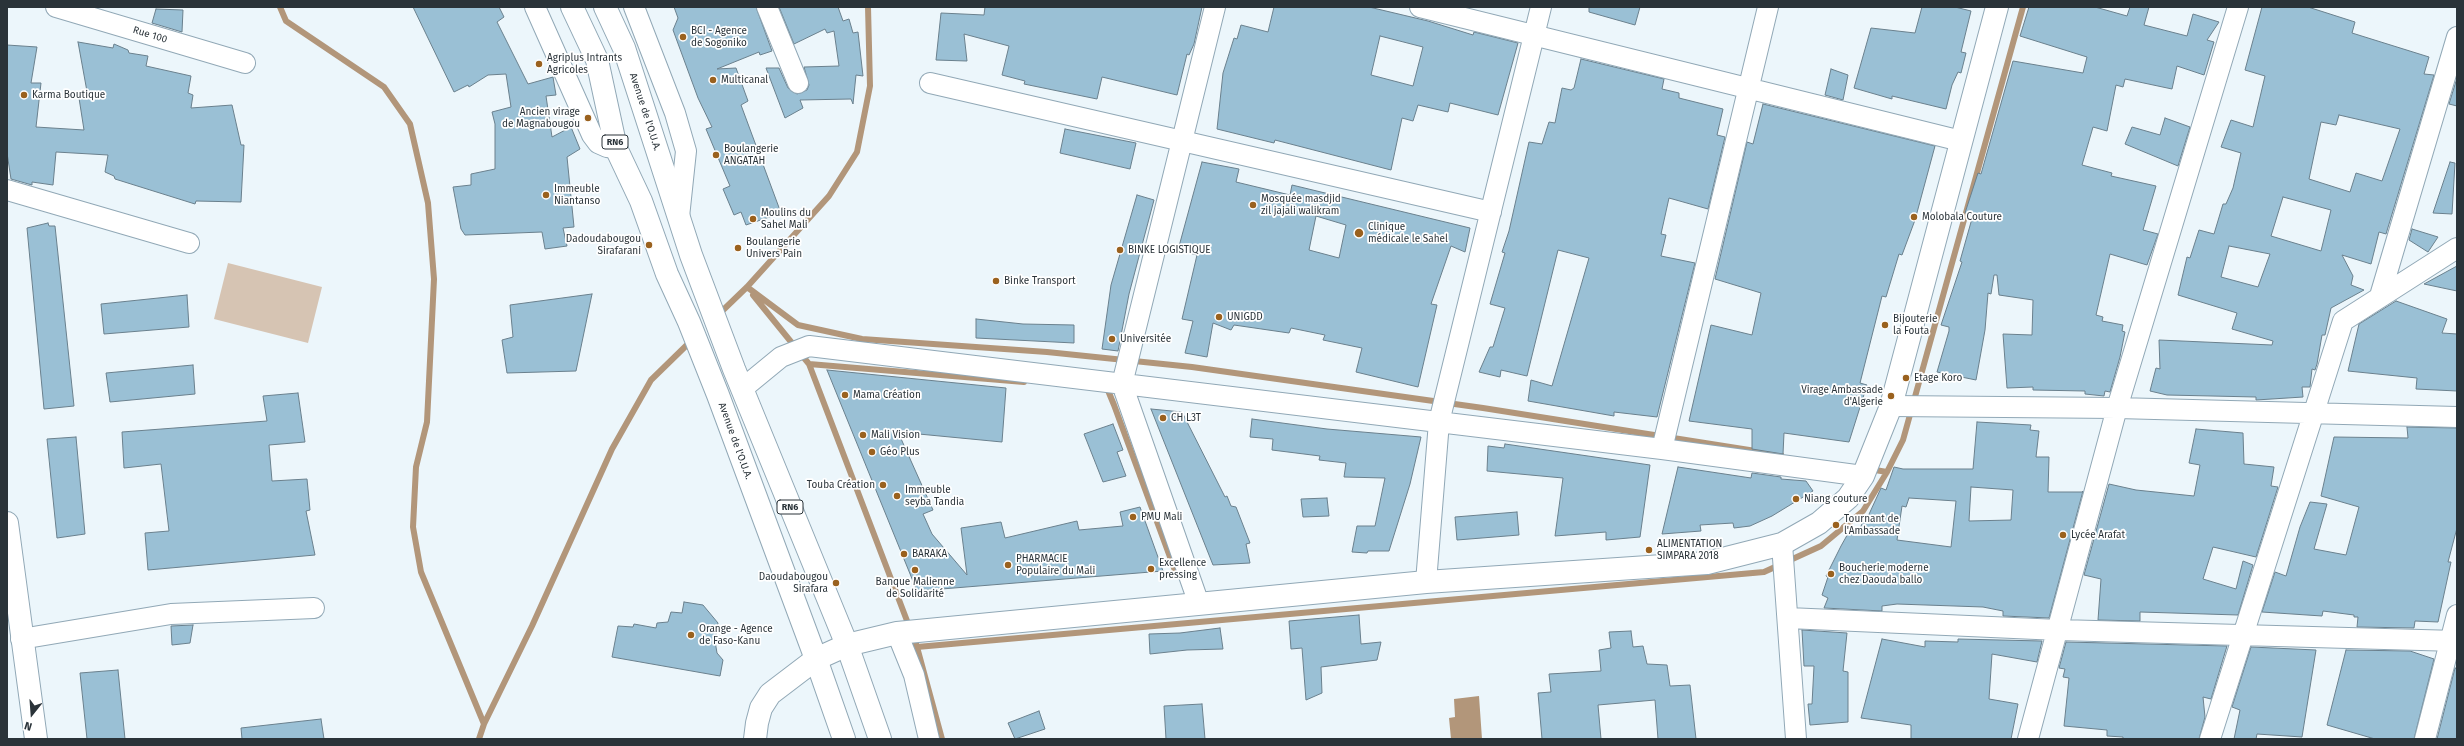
<!DOCTYPE html>
<html>
<head>
<meta charset="utf-8">
<style>
	body { margin:0 }
	#map { position:relative; width:2464px; height:746px; overflow:hidden; background:#ecf6fb; font-family:"Fira Sans",sans-serif }
	canvas { display:block }
	.frame { position:absolute; inset:0; border:8px solid #2a3339; pointer-events:none }
	.north { position:absolute; left:12px; top:694px; width:40px; height:40px; -webkit-text-stroke:3px #fff; paint-order:stroke; rotate:197deg; font-size:11px; font-weight:700; line-height:16px; text-align:center; color:#2a3339 }
	.north::after { content:''; display:block; margin:auto; width:14px; height:18px; background:#2a3339; clip-path:polygon(50% 0,100% 100%,50% 72%,0 100%) }
</style>
</head>
<body>
<div id="map">
<canvas width="2464" height="746"></canvas>
<div class="frame"></div>
<div class="north">N</div>
</div>
<script>
const ctx = document.querySelector('canvas').getContext('2d');
ctx.lineJoin = 'round';
function fill(path, color) {
  ctx.fillStyle = color;
  ctx.fill(path, 'evenodd');
}
function poly(rows) {
  const path = new Path2D();
  for (const r of rows) {
    path.moveTo(r[0], r[1]);
    for (let i = 2; i < r.length; i += 2) path.lineTo(r[i], r[i + 1]);
  }
  return path;
}
function trace(path, color, width, dash) {
  ctx.strokeStyle = color;
  ctx.lineWidth = width;
  ctx.lineCap = dash ? 'butt' : 'round';
  ctx.setLineDash(dash || []);
  ctx.stroke(path);
}
function drawText(font, color, halo, rows, align = 'center') {
  ctx.font = font + ' "Fira Sans",sans-serif';
  ctx.lineWidth = 3.5;
  ctx.setLineDash([]);
  ctx.textBaseline = 'middle';
  ctx.strokeStyle = halo;
  ctx.fillStyle = color;
  for (const [text, x, y, turn = 0] of rows) {
    ctx.save();
    ctx.translate(x, y);
    ctx.rotate((+turn || 0) * Math.PI / 180);
    ctx.textAlign = isNaN(turn) ? turn : align;
    if (halo) ctx.strokeText(text, 0, 0);
    ctx.fillText(text, 0, 0);
    ctx.restore();
  }
}
fill(poly([
	[228,263,322,287,308,343,214,319]
]), '#d6c4b3');
fill(poly([
	[1479,696,1482,739,1451,739,1449,718,1455,717,1454,699]
]), '#b2967a');
trace(poly([
	[280,7,286,21,384,87,410,124,428,203,434,279,427,422,416,467,413,527,421,572,484,724,479,739],
	[747,287,798,325,862,339,1047,352,1192,367,1483,408,1781,455],
	[753,295,809,364,1024,382],
	[719,314,747,287,829,196,857,152,870,86,868,7],
	[809,364,917,647,942,739],
	[1103,388,1107,388,1114,405,1177,576],
	[1869,469,1887,472],
	[917,647,1764,572,1821,546,1863,511,1887,472,1903,440,2023,7],
	[484,724,532,626,612,449,651,380,692,340]
]), '#b2967a', 6);
const building = poly([
	[413,7,499,7,504,17,497,22,528,84,553,77,556,95,546,96,552,137,571,127,580,149,567,157,574,227,563,228,567,246,545,249,542,232,465,235,461,229,453,187,471,185,471,174,495,169,495,124,492,112,511,107,506,74,488,75,469,87,468,85,454,92,413,7],
	[674,7,756,7,772,51,760,55,759,52,717,69,736,68,748,101,741,105,781,213,746,225,741,212,734,215,723,189,730,186,706,129,712,127,698,98,673,30,678,18,674,7],
	[779,7,838,7,843,21,849,19,853,33,858,32,863,76,856,75,853,104,851,99,800,100,803,108,785,118,766,68,779,68,788,88,797,94,807,90,809,85,804,67,839,66,834,31,827,33,825,29,794,44,779,7],
	[985,7,1202,7,1194,44,1189,55,1187,54,1177,95,1102,77,1097,99,1024,84,1025,81,1002,75,1009,46,964,34,967,61,936,60,941,13,984,15,985,7],
	[1274,7,1369,7,1428,21,1473,35,1474,32,1518,43,1498,115,1450,103,1448,112,1418,105,1413,121,1402,118,1391,170,1275,140,1274,143,1217,129,1223,73,1234,38,1237,39,1241,25,1268,32,1274,7],
	[1380,36,1423,47,1413,86,1371,75,1380,36],
	[1589,7,1640,7,1635,25,1589,12,1589,7],
	[1922,7,1955,7,1971,11,1961,52,1966,53,1961,73,1958,72,1952,85,1946,109,1892,96,1892,99,1854,88,1871,28,1915,33,1922,7],
	[2029,7,2095,7,2127,16,2130,7,2149,7,2144,25,2187,36,2193,14,2219,22,2207,40,2214,42,2204,75,2177,66,2172,89,2125,79,2123,87,2116,85,2107,131,2093,127,2082,165,2112,173,2111,176,2156,186,2143,230,2158,234,2147,265,2110,254,2096,315,2103,317,2102,321,2123,325,2122,331,2125,332,2120,357,2110,392,2105,391,2104,396,2085,394,2085,391,2033,390,2033,387,2007,388,2003,334,2032,335,2033,300,1999,295,1997,275,1994,275,1991,294,1988,293,1985,330,1976,380,1937,372,1949,331,1949,327,1941,325,1962,262,1960,261,1973,215,1965,213,1978,173,1981,174,2013,61,2083,73,2087,57,2020,36,2029,7],
	[2262,7,2308,7,2355,22,2352,33,2429,57,2424,74,2434,75,2386,234,2379,232,2371,264,2342,255,2353,276,2351,285,2364,290,2331,308,2325,335,2322,335,2317,364,2315,370,2312,369,2310,387,2302,387,2303,397,2256,400,2256,397,2167,395,2150,391,2156,368,2160,369,2159,340,2272,345,2273,341,2232,329,2237,313,2178,295,2187,257,2190,258,2199,230,2214,234,2223,204,2226,204,2233,188,2241,153,2221,147,2231,120,2253,127,2265,76,2245,70,2262,7],
	[2339,115,2400,129,2382,181,2356,173,2350,192,2309,179,2321,122,2336,125,2339,115],
	[2283,197,2331,210,2321,251,2271,236,2283,197],
	[2229,246,2270,254,2258,287,2221,277,2229,246],
	[156,9,183,10,182,32,152,23,156,9],
	[78,42,113,48,114,44,128,50,129,53,148,56,146,66,191,76,188,93,193,95,191,108,232,105,241,145,244,145,241,202,196,201,195,204,115,179,114,176,105,172,108,155,56,152,53,185,32,182,32,185,11,179,7,153,7,45,37,47,31,83,41,83,36,127,84,130,79,98,88,97,78,42],
	[1581,59,1664,79,1662,89,1679,93,1679,98,1723,109,1717,135,1725,137,1708,209,1669,198,1661,234,1666,235,1661,256,1695,263,1657,417,1614,412,1614,416,1528,401,1531,380,1552,386,1589,258,1558,250,1527,376,1501,370,1500,377,1479,372,1490,347,1493,347,1505,308,1490,304,1505,253,1502,252,1509,231,1529,142,1542,144,1549,122,1555,123,1562,88,1571,90,1574,88,1581,59],
	[1831,69,1848,75,1843,100,1825,95,1831,69],
	[2457,78,2457,106,2449,104,2457,78],
	[1763,104,1935,146,1915,220,1902,255,1899,254,1886,297,1882,296,1860,383,1867,385,1849,442,1784,433,1783,454,1752,449,1752,429,1689,421,1711,325,1752,335,1761,293,1715,279,1747,142,1753,144,1763,104],
	[2165,118,2190,127,2178,166,2125,144,2132,127,2160,135,2165,118],
	[1065,129,1136,143,1130,169,1060,153,1065,129],
	[1202,162,1239,169,1236,182,1290,195,1292,185,1470,228,1465,252,1451,246,1431,304,1437,305,1418,387,1356,372,1362,348,1323,340,1325,335,1291,328,1289,333,1234,325,1231,330,1213,323,1207,357,1185,353,1193,321,1182,319,1197,255,1178,250,1202,162],
	[1316,216,1346,225,1339,258,1309,250,1316,216],
	[2450,162,2455,163,2452,214,2433,213,2450,162],
	[1137,195,1154,200,1129,294,1118,351,1102,349,1111,285,1137,195],
	[48,223,49,226,55,226,74,406,44,409,27,228,48,223],
	[2412,229,2438,237,2428,252,2409,240,2412,229],
	[2457,266,2457,291,2424,284,2457,266],
	[592,294,576,371,507,373,502,340,513,337,510,305,592,294],
	[187,295,189,327,104,334,101,304,187,295],
	[2396,301,2447,319,2442,333,2457,334,2457,391,2416,389,2417,378,2348,371,2359,324,2396,301],
	[976,319,1023,324,1074,325,1074,343,976,338,976,319],
	[193,365,195,394,110,402,106,373,193,365],
	[827,370,1006,388,1002,442,898,432,933,510,923,514,932,534,967,575,961,528,1001,522,1005,538,1077,521,1079,530,1123,526,1120,512,1140,507,1163,571,917,591,827,370],
	[298,393,305,442,269,445,272,481,307,479,310,510,306,511,315,555,148,570,145,533,169,531,161,464,124,468,122,432,267,421,263,396,298,393],
	[1151,409,1182,412,1225,497,1227,496,1231,506,1236,507,1250,543,1246,544,1250,563,1213,565,1151,409],
	[1252,419,1327,429,1421,437,1410,484,1389,551,1368,551,1367,553,1352,552,1357,526,1375,526,1385,478,1344,477,1346,463,1319,460,1320,456,1272,450,1273,439,1250,437,1252,419],
	[1977,422,2031,425,2030,430,2039,431,2036,457,2049,457,2048,492,2082,492,2083,491,2049,618,2003,616,2003,611,1983,607,1897,604,1882,606,1882,611,1824,608,1828,598,1822,595,1828,577,1826,576,1841,546,1850,530,1858,532,1863,522,1865,523,1881,488,1886,490,1894,467,1903,469,1973,469,1977,422],
	[1971,487,2013,490,2011,520,1969,521,1971,487],
	[1909,498,1956,501,1951,547,1897,540,1902,506,1906,507,1909,498],
	[1113,424,1123,450,1117,452,1126,476,1103,482,1084,434,1113,424],
	[2407,427,2457,428,2457,528,2448,562,2451,562,2438,622,2415,621,2414,628,2357,627,2358,617,2354,617,2354,615,2323,611,2322,616,2262,612,2275,572,2286,576,2300,527,2310,502,2327,504,2314,549,2346,555,2359,507,2321,496,2334,437,2408,438,2407,427],
	[2196,429,2243,433,2244,464,2274,467,2271,486,2278,487,2256,557,2213,547,2203,579,2236,589,2243,561,2253,565,2238,615,2140,612,2140,621,2098,620,2101,579,2084,575,2109,484,2136,490,2194,496,2200,465,2189,463,2196,429],
	[76,437,85,534,57,538,47,439,76,437],
	[1505,444,1650,465,1640,537,1606,540,1606,532,1555,536,1563,478,1487,471,1488,446,1504,448,1505,444],
	[1678,467,1751,478,1752,473,1781,477,1781,479,1806,481,1813,491,1772,516,1750,526,1734,528,1733,523,1700,525,1701,531,1662,534,1678,467],
	[1327,498,1329,516,1303,517,1301,499,1327,498],
	[1517,512,1519,535,1457,540,1455,517,1517,512],
	[684,602,703,605,718,623,715,641,717,653,723,660,720,676,612,657,618,626,633,627,634,624,656,628,657,623,668,622,671,612,682,613,684,602],
	[1359,615,1361,644,1381,642,1377,660,1321,667,1322,693,1306,700,1302,648,1291,649,1289,621,1359,615],
	[193,625,190,643,172,645,171,626,193,625],
	[1220,628,1223,649,1187,650,1150,654,1149,634,1180,633,1220,628],
	[1802,630,1847,633,1843,671,1848,672,1848,722,1810,725,1808,704,1812,704,1814,666,1804,666,1802,630],
	[1631,631,1633,647,1643,646,1647,664,1667,665,1670,686,1690,685,1696,739,1658,739,1655,700,1598,705,1601,739,1542,739,1538,693,1551,692,1549,674,1601,671,1599,650,1611,648,1609,632,1631,631],
	[1882,639,1925,647,1925,641,1958,642,1958,639,2042,641,2037,662,1992,654,1989,699,2018,704,2011,739,1911,739,1911,725,1861,718,1882,639],
	[2066,642,2227,646,2211,699,2203,697,2205,717,2199,739,2123,739,2123,737,2107,736,2107,730,2064,726,2069,678,2063,677,2065,669,2059,668,2066,642],
	[2251,647,2316,650,2302,737,2257,734,2256,739,2234,739,2240,710,2232,707,2251,647],
	[2346,650,2410,651,2434,659,2414,739,2375,739,2327,725,2346,650],
	[2455,668,2457,669,2457,739,2437,739,2455,668],
	[118,670,125,739,87,739,80,673,118,670],
	[1202,704,1205,739,1166,739,1164,706,1202,704],
	[1039,711,1045,729,1015,739,1008,723,1039,711],
	[321,719,324,739,242,739,241,728,321,719]
]);
fill(building, '#9ac0d5');
trace(building, '#6a808d', 1);
const street = poly([
	[56,7,245,63],
	[535,7,592,135,598,143,607,147,616,148],
	[634,7,675,113,686,151,679,217],
	[767,7,798,83],
	[1420,7,1961,141],
	[930,83,1491,212],
	[7,190,189,243],
	[2380,296,2457,37],
	[742,389,781,357,809,346,1662,449,1863,476],
	[1891,406,2117,408,2457,417],
	[1662,449,1768,7],
	[1782,544,1796,739],
	[1426,582,1439,422,1541,7],
	[1199,604,1122,384,1215,7],
	[1788,618,2059,630,2457,641],
	[897,633,914,675,929,739],
	[21,639,171,614,314,608],
	[2028,739,2117,408,2238,7],
	[2210,739,2343,321,2457,248],
	[2425,739,2457,615]
]);
const secondary = poly([
	[7,523,36,739],
	[755,739,757,723,761,708,770,694,816,659,847,645,897,633,1426,582,1707,563,1782,544,1819,523,1848,498,1863,476,1891,406,1997,7]
]);
const highway = poly([
	[572,7,597,60,616,148,641,201,667,274,689,322,718,395,816,659,844,739],
	[605,7,624,48,691,255,734,369,847,645,880,739]
]);
trace(street, '#91a8b6', 22);
trace(secondary, '#91a8b6', 24);
trace(highway, '#91a8b6', 24);
trace(street, '#fff', 20);
trace(secondary, '#fff', 22);
trace(highway, '#fff', 22);
for (const [x, y, r, color] of [
	[683,37,4,"#9a611e"],
	[539,64,4,"#9a611e"],
	[713,80,4,"#9a611e"],
	[24,95,4,"#9a611e"],
	[588,118,4,"#9a611e"],
	[716,155,4,"#9a611e"],
	[546,195,4,"#9a611e"],
	[1253,205,4,"#9a611e"],
	[1914,217,4,"#9a611e"],
	[753,219,4,"#9a611e"],
	[1359,233,5,"#9a611e"],
	[649,245,4,"#9a611e"],
	[738,248,4,"#9a611e"],
	[1120,250,4,"#9a611e"],
	[996,281,4,"#9a611e"],
	[1219,317,4,"#9a611e"],
	[1885,325,4,"#9a611e"],
	[1112,339,4,"#9a611e"],
	[1906,378,4,"#9a611e"],
	[845,395,4,"#9a611e"],
	[1891,396,4,"#9a611e"],
	[1163,418,4,"#9a611e"],
	[863,435,4,"#9a611e"],
	[872,452,4,"#9a611e"],
	[883,485,4,"#9a611e"],
	[897,496,4,"#9a611e"],
	[1796,499,4,"#9a611e"],
	[1133,517,4,"#9a611e"],
	[1836,525,4,"#9a611e"],
	[2063,535,4,"#9a611e"],
	[1649,550,4,"#9a611e"],
	[904,554,4,"#9a611e"],
	[1008,565,4,"#9a611e"],
	[1151,569,4,"#9a611e"],
	[915,570,4,"#9a611e"],
	[1831,574,4,"#9a611e"],
	[836,583,4,"#9a611e"],
	[691,635,4,"#9a611e"]
]) {
  const dot = new Path2D();
  dot.arc(x, y, r, 0, 2 * Math.PI);
  ctx.fillStyle = color;
  ctx.fill(dot);
  trace(dot, '#fff', 1.5);
}
for (const [x, y, w] of [
	[615,142,26],
	[790,507,26]
]) {
  const box = new Path2D();
  box.roundRect(x - w / 2, y - 7, w, 14, 3);
  ctx.fillStyle = '#fff';
  ctx.fill(box);
  trace(box, '#2a3339', 1);
}
drawText('bold 9px', '#2a3339', null, [
	["RN6",615,142],
	["RN6",790,507]
]);
drawText('10px', '#2a3339', '#fff', [
	["BCI - Agence",691,31],
	["de Sogoniko",691,43],
	["Agriplus Intrants",547,58],
	["Agricoles",547,70],
	["Multicanal",721,80],
	["Karma Boutique",32,95],
	["Ancien virage",580,112,"right"],
	["de Magnabougou",580,124,"right"],
	["Boulangerie",724,149],
	["ANGATAH",724,161],
	["Immeuble",554,189],
	["Niantanso",554,201],
	["Mosquée masdjid",1261,199],
	["zil jajali walikram",1261,211],
	["Moulins du",761,213],
	["Sahel Mali",761,225],
	["Molobala Couture",1922,217],
	["Clinique",1368,227],
	["médicale le Sahel",1368,239],
	["Dadoudabougou",641,239,"right"],
	["Sirafarani",641,251,"right"],
	["Boulangerie",746,242],
	["Univers Pain",746,254],
	["BINKE LOGISTIQUE",1128,250],
	["Binke Transport",1004,281],
	["UNIGDD",1227,317],
	["Bijouterie",1893,319],
	["la Fouta",1893,331],
	["Universitée",1120,339],
	["Etage Koro",1914,378],
	["Virage Ambassade",1883,390,"right"],
	["d'Algerie",1883,402,"right"],
	["Mama Création",853,395],
	["CH L3T",1171,418],
	["Mali Vision",871,435],
	["Géo Plus",880,452],
	["Touba Création",875,485,"right"],
	["Immeuble",905,490],
	["seyba Tandia",905,502],
	["Niang couture",1804,499],
	["PMU Mali",1141,517],
	["Tournant de",1844,519],
	["l'Ambassade",1844,531],
	["Lycée Arafat",2071,535],
	["ALIMENTATION",1657,544],
	["SIMPARA 2018",1657,556],
	["BARAKA",912,554],
	["PHARMACIE",1016,559],
	["Populaire du Mali",1016,571],
	["Excellence",1159,563],
	["pressing",1159,575],
	["Boucherie moderne",1839,568],
	["chez Daouda ballo",1839,580],
	["Daoudabougou",828,577,"right"],
	["Sirafara",828,589,"right"],
	["Banque Malienne",915,582,"center"],
	["de Solidarité",915,594,"center"],
	["Orange - Agence",699,629],
	["de Faso-Kanu",699,641]
], 'left');
drawText('10px', '#2a3339', '#fff', [
	["Rue 100",150,35,17],
	["Avenue de l'O.U.A.",645,112,72],
	["Avenue de l'O.U.A.",735,441,70]
]);
</script>
</body>
</html>
